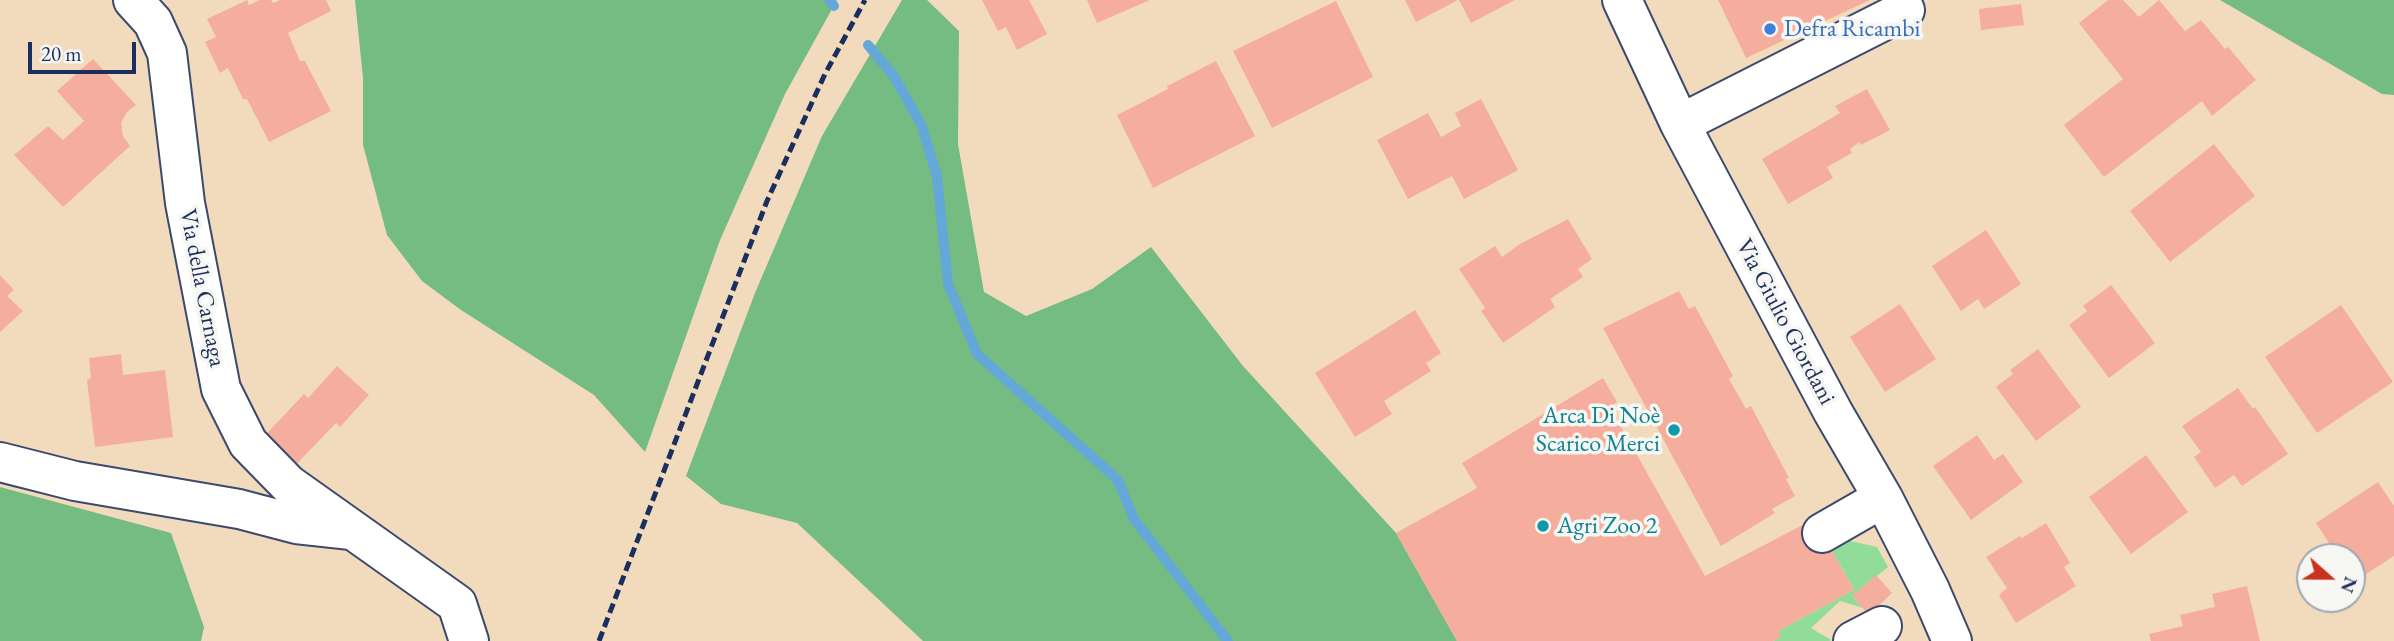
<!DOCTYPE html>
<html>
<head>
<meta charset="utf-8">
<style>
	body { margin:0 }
	#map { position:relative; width:2394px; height:641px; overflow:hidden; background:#f2dbbd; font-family:"EB Garamond",serif }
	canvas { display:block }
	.north { position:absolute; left:2296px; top:543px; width:70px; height:70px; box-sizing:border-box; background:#f6f6f2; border:2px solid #9ea6b7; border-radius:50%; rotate:111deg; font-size:19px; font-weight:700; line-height:28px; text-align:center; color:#1b2f5e }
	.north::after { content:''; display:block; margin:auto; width:24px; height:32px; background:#c8321e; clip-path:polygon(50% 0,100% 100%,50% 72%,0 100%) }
	.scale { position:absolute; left:28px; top:42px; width:108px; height:32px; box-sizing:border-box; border:4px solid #1b2f5e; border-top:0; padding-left:9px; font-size:21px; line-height:24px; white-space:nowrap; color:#1b2f5e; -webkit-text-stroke:5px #f6f6f2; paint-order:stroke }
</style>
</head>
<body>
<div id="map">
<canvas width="2394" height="641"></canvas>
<div class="north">N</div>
<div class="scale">20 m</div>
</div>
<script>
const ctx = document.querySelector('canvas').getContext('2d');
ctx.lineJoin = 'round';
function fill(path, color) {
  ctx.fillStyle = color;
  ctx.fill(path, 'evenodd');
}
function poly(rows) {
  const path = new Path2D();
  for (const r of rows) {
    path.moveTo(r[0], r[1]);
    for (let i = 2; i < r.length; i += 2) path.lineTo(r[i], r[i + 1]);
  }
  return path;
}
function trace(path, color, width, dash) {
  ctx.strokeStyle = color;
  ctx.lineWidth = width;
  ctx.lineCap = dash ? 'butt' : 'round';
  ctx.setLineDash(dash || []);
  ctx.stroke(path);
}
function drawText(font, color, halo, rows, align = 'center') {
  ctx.font = font + ' "EB Garamond",serif';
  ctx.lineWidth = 7;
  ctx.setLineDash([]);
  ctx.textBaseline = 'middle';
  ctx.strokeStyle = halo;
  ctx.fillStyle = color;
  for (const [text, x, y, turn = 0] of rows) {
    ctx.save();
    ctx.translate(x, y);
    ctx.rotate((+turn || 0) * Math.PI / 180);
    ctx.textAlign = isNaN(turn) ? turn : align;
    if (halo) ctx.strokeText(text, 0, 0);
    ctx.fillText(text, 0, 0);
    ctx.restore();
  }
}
fill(poly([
	[1846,540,1877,547,1888,567,1852,596,1863,608,1840,601,1811,628,1831,640,1829,641,1773,641,1781,637,1778,631,1854,590,1830,547]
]), '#91dc99');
fill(poly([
	[355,0,837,0,785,94,720,240,645,452,594,395,461,310,422,281,387,235,363,145,363,78],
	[902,0,927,0,959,31,958,144,984,292,1026,316,1092,289,1151,247,1243,366,1396,533,1457,641,923,641,797,523,721,504,686,476,755,293,822,136],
	[2220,0,2394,0,2394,95,2382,94],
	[0,487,171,533,204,627,201,641,0,641]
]), '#74bc81');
trace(poly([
	[829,0,834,6],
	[868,45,893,75,921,124,937,176,948,284,977,354,1118,480,1134,519,1228,641]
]), '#63a8d9', 10);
fill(poly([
	[247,0,249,5,260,0,271,0,273,3,280,0,326,0,331,11,288,33,300,61,305,61,331,111,269,142,247,99,243,99,228,68,220,73,205,42,216,37,207,19],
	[982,0,1029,0,1047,34,1017,50,1006,27,998,31],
	[1087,0,1150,0,1097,23],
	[1405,0,1458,0,1416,22],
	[1459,0,1515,0,1471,23],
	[1718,0,1870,0,1746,58],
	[2108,0,2123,0,2139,17,2159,0,2185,31,2201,20,2225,49,2228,47,2256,80,2212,116,2202,101,2104,177,2064,125,2123,79,2079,23],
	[1336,1,1373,77,1272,128,1233,51],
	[2021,4,2024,25,1981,30,1979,9],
	[93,59,136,105,127,112,121,123,123,136,130,146,63,207,14,155,48,126,63,140,84,121,57,91],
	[1216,61,1255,136,1153,188,1117,115,1168,89,1167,86],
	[1867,89,1890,130,1861,145,1859,142,1850,149,1852,153,1827,167,1833,178,1788,204,1762,159,1840,113,1835,106],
	[1481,99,1518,170,1464,199,1452,176,1408,199,1377,140,1428,113,1441,137,1461,126,1455,113],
	[2214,144,2255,196,2170,262,2130,211],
	[1568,219,1592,259,1578,269,1583,277,1550,299,1555,307,1503,343,1481,311,1485,308,1459,269,1495,246,1502,257,1520,244],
	[1986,230,2021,284,1984,309,1978,299,1961,311,1932,266],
	[0,275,14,290,7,296,23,311,0,332],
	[2111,285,2155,343,2109,378,2069,325,2087,311,2083,306],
	[1679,291,1689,309,1695,306,1733,376,1729,379,1746,409,1751,406,1789,478,1786,479,1795,496,1772,509,1775,513,1721,546,1603,328],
	[1900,304,1936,359,1885,392,1850,337],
	[2341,305,2393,382,2317,433,2265,357],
	[1415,310,1441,353,1426,363,1431,371,1384,401,1392,414,1355,437,1315,373],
	[2038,349,2081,407,2036,441,1996,387,2013,374,2010,370],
	[121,354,123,375,165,370,173,437,95,447,87,380,91,378,89,358],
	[337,366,369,395,340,427,336,423,286,475,255,446,304,394,308,398],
	[1603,378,1617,402,1610,407,1705,576,1814,519,1854,590,1778,631,1781,637,1773,641,1457,641,1396,533,1477,488,1462,463],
	[2238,388,2253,409,2255,407,2288,454,2242,486,2234,475,2215,488,2194,457,2201,452,2182,426],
	[1977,435,1994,460,2003,454,2023,482,1971,520,1933,466],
	[2146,455,2188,512,2131,554,2089,497],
	[2378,482,2394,506,2394,556,2354,582,2352,578,2352,557,2338,557,2316,523],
	[2046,523,2070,563,2064,567,2076,586,2016,623,1999,595,2007,588,1986,557,2020,536,2022,538],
	[1876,575,1892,593,1869,615,1852,596],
	[2247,586,2260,641,2151,641,2149,634,2183,626,2180,615,2215,607,2212,594]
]), '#f5ae9d');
const minor = poly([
	[133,0,153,22,167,53,185,203,221,389,248,443,288,484,457,604,469,641],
	[1622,0,1680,124,1833,412,1883,498,1930,590,1952,641],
	[1680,124,1905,10],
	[0,462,75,481,239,509,296,524,351,530],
	[1822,533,1883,498],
	[1853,641,1882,626]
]);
trace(minor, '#3b496c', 42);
trace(minor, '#fff', 38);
trace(poly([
	[599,641,767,201,825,74,865,0]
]), '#1b2f5e', 5, [10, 5]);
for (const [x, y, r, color] of [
	[1770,29,7,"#3f7fe0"],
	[1674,430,7,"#0f9aa8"],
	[1543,526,7,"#0f9aa8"]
]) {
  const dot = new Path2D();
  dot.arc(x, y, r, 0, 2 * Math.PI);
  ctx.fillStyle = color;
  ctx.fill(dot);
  trace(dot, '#f6f6f2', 2.5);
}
drawText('24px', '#366cbe', '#f6f6f2', [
	["Defra Ricambi",1784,29]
], 'left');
drawText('24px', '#1b2f5e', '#f6f6f2', [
	["Via della Carnaga",202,288,79],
	["Via Giulio Giordani",1785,322,62]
]);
drawText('24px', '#0d838f', '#f6f6f2', [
	["Arca Di Noè",1660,416],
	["Scarico Merci",1660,444],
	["Agri Zoo 2",1557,526,"left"]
], 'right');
</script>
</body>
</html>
